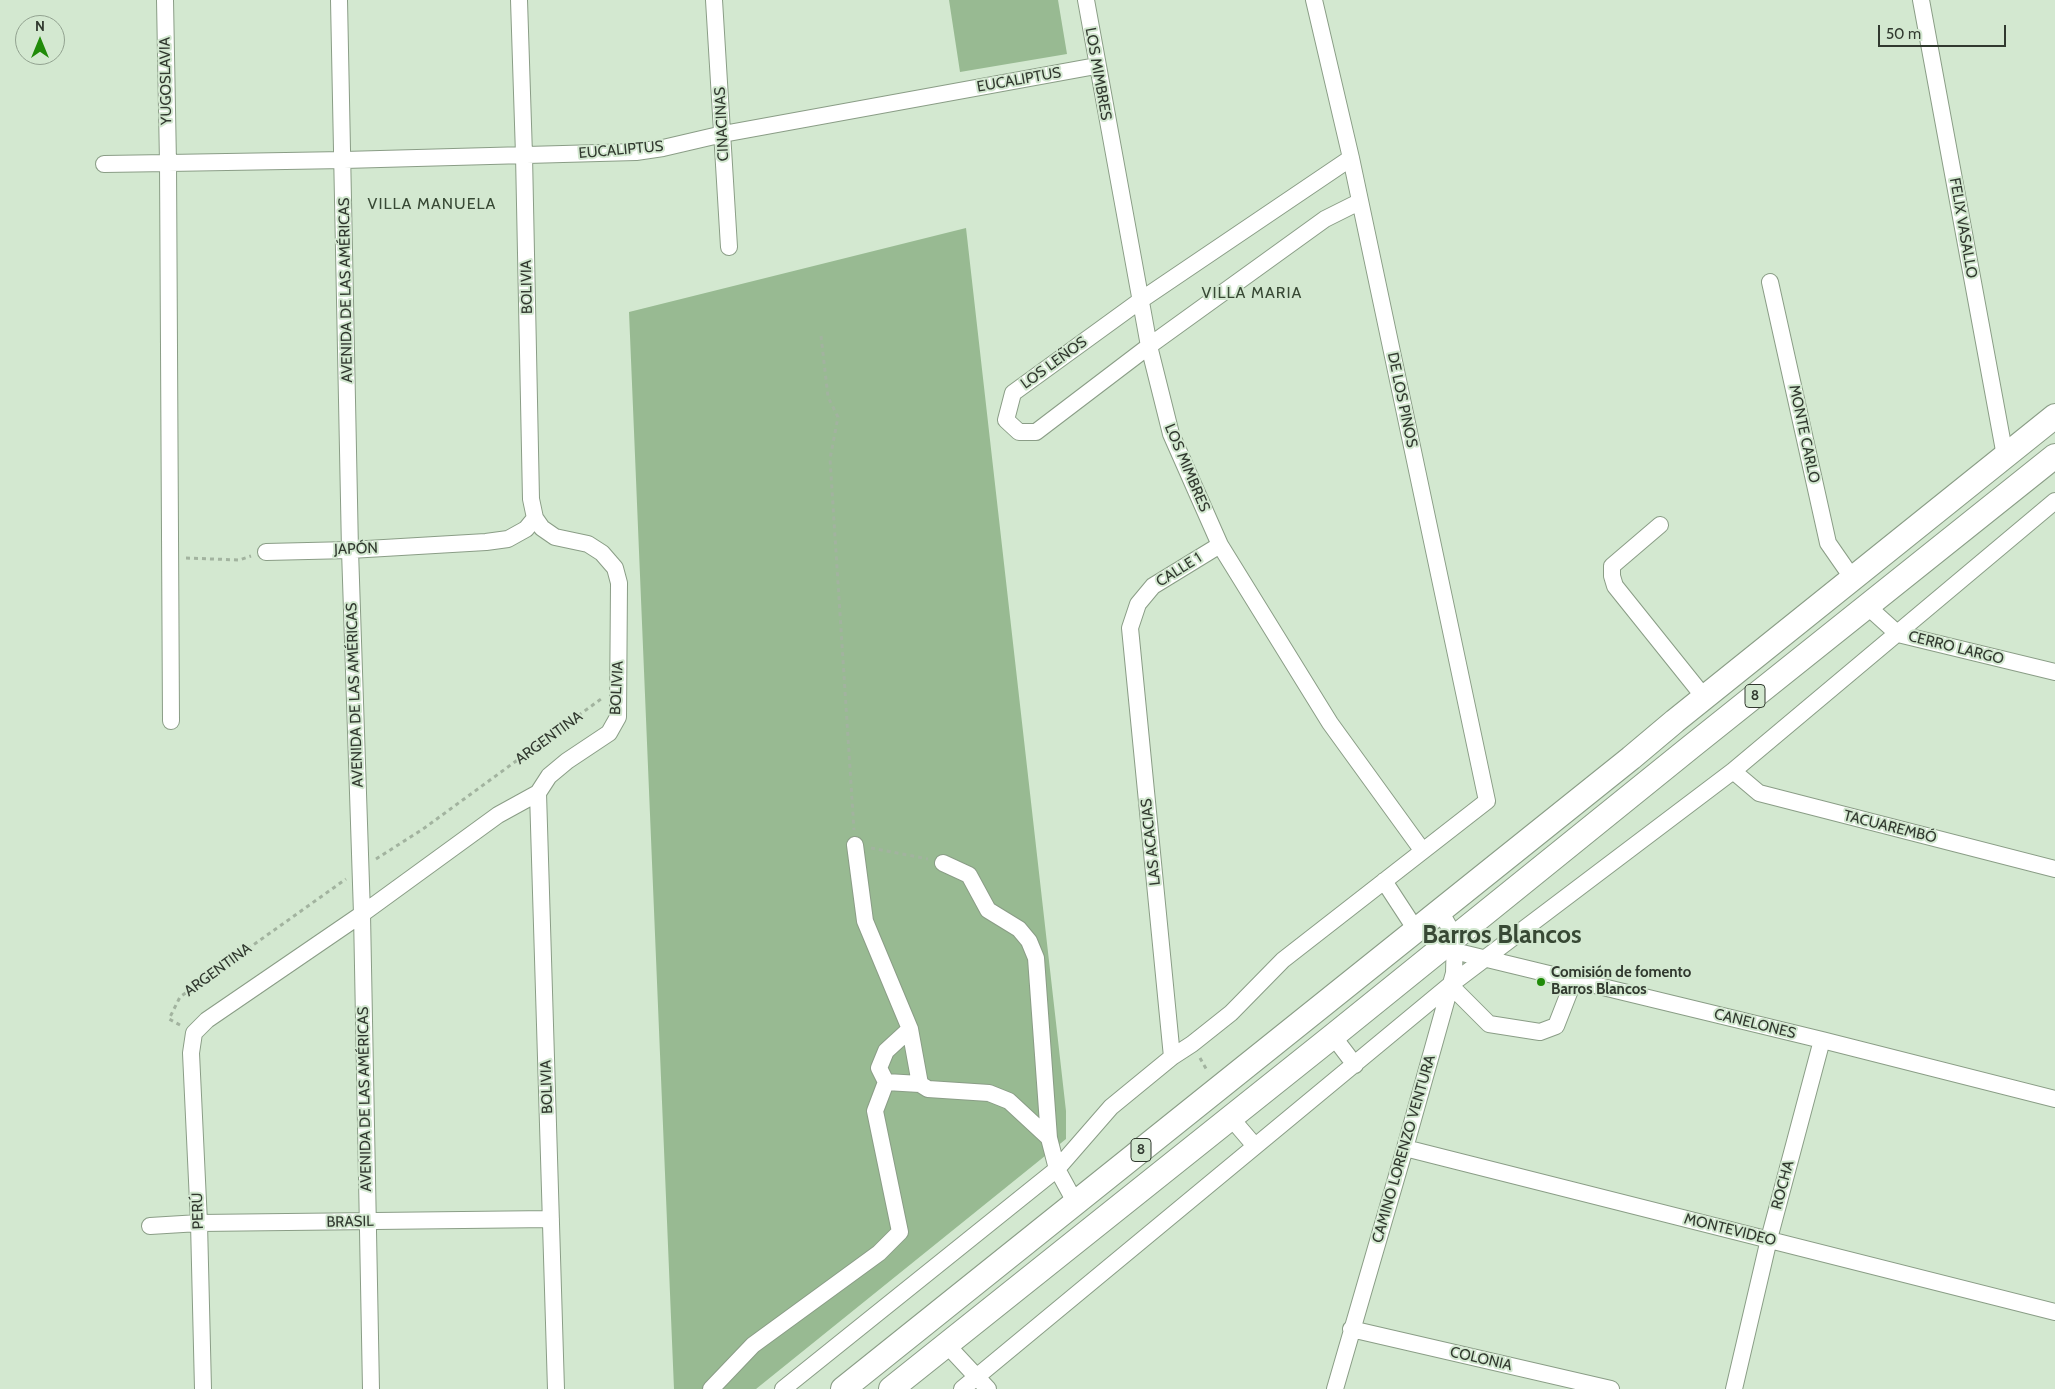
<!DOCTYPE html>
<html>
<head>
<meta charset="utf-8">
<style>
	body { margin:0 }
	#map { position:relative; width:2055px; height:1389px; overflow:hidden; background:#d3e8d0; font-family:Cabin,sans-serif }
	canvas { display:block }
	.north { position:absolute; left:15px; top:15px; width:50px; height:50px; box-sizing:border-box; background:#d3e8d0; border:1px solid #92a290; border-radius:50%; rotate:0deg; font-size:14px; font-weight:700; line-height:20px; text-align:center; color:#31392f }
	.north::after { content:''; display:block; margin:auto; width:18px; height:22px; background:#208b09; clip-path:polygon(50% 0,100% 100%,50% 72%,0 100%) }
	.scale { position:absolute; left:1878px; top:25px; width:128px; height:22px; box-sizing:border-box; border:2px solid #31392f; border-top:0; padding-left:6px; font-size:15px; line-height:18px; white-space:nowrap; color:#31392f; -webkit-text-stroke:4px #d3e8d0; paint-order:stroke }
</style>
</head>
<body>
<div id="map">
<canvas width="2055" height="1389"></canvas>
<div class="north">N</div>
<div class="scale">50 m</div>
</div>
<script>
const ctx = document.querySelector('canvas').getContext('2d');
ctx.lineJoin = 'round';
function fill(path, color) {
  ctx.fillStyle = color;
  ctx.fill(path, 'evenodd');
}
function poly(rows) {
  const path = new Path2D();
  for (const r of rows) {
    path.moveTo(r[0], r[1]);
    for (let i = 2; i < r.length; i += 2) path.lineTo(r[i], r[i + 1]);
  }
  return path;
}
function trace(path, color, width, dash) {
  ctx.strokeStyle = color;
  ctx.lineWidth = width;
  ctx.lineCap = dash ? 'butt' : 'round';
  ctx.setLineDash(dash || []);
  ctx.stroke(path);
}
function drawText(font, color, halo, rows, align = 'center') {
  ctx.font = font + ' Cabin,sans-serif';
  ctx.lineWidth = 4;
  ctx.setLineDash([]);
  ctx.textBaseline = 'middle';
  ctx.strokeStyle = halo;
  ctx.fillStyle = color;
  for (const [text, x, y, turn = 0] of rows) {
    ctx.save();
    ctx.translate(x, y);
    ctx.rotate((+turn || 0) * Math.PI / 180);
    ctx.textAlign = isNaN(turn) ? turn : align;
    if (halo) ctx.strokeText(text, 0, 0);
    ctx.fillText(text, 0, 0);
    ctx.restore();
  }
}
fill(poly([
	[949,0,1058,0,1067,54,960,72],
	[966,228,1066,1111,1066,1139,756,1389,674,1389,629,312]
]), '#98ba92');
const minor = poly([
	[165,0,168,163,344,160,636,152,663,148,723,134,1096,66],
	[339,0,350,550,362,914,371,1389],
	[519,0,524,155,531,499,535,518,542,528,555,537,588,544,602,553,615,568,619,583,618,717,609,733,567,761,549,776,538,793,556,1389],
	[714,0,729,247],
	[1086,0,1149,346,1171,434,1220,545,1330,723,1422,850],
	[1921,0,2005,456],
	[1351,158,1141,300,1013,393,1006,420,1019,432,1036,432,1149,346,1325,219,1359,202],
	[104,164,168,163,171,721],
	[1770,282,1828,543,1853,579],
	[1660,525,1612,566,1612,576,1615,586,1704,697],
	[266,552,350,550,486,542,508,539,526,529,535,518],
	[1867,606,1898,634,2055,672],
	[1733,771,1759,793,2055,869],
	[855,845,865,921,910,1029,920,1084,928,1089,989,1093,1009,1101,1049,1138],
	[1384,881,1416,930],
	[1454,951,1822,1040,2055,1099],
	[1450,985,1489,1024,1540,1032,1556,1026,1574,980],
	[910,1029,886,1051,879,1068,886,1082,920,1084],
	[1333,1036,1355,1065],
	[1172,1057,1130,628,1138,604,1153,586,1220,545],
	[1231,1118,1255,1146],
	[1405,1148,2055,1312],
	[1075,1202,1057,1169,1111,1107,1172,1057,1192,1044,1231,1013,1283,960,1487,801,1351,158,1314,0],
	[150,1226,199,1223,551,1219],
	[1351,1329,1611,1389],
	[946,1344,988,1389],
	[203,1389,199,1223,191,1053,194,1033,207,1020,362,914,498,815,538,793],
	[711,1389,753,1345,879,1253,900,1232,875,1111,886,1082],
	[783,1389,1057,1169,1049,1138,1036,958,1029,941,1019,929,988,910,969,875,943,863],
	[962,1389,1450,985,1733,771,2055,501],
	[1335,1389,1405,1148,1454,973,1455,937,1440,911],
	[1734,1389,1769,1239,1822,1040]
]);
const highway = poly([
	[843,1389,1631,758,1675,721,2055,416],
	[891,1389,1333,1036,1692,746,2055,456]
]);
trace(minor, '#8a9d86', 18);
trace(highway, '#8a9d86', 26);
trace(poly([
	[821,336,828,397,838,417,830,459,854,830],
	[186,558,239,560,251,556],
	[871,848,928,859],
	[376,859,423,829,601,699],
	[180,1025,169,1019,180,997,346,879],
	[1200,1058,1208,1072]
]), '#a2b39f', 3, [4, 4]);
trace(minor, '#fff', 16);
trace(highway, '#fff', 24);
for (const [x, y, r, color] of [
	[1541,982,5,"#208b09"]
]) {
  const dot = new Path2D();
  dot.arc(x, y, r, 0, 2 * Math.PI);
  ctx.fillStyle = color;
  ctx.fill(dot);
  trace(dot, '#d3e8d0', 2);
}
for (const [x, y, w] of [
	[1755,696,20],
	[1141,1150,20]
]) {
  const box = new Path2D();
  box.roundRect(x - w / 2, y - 11.5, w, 23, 4);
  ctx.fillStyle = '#d3e8d0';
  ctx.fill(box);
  trace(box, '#31392f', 1);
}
drawText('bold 14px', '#31392f', null, [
	["8",1755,696],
	["8",1141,1150]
]);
drawText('15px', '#31392f', '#d3e8d0', [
	["LOS MIMBRES",1098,74,80],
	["EUCALIPTUS",1019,80,-10],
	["YUGOSLAVIA",166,81,-91],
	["CINACINAS",722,124,-93],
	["EUCALIPTUS",621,150,-5],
	["FELIX VASALLO",1963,228,80],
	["BOLIVIA",527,287,-91],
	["AVENIDA DE LAS AMÉRICAS",346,290,-91],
	["LOS LEÑOS",1054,363,-36],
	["DE LOS PINOS",1402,400,78],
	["MONTE CARLO",1804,434,78],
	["LOS MIMBRES",1187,468,67],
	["JAPÓN",356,549,-2],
	["CALLE 1",1179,570,-32],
	["CERRO LARGO",1956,648,14],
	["BOLIVIA",617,688,-87],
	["AVENIDA DE LAS AMÉRICAS",355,695,-92],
	["ARGENTINA",549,738,-36],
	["TACUAREMBÓ",1890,827,14],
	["LAS ACACIAS",1151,842,-96],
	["ARGENTINA",218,970,-36],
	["CANELONES",1755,1024,14],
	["BOLIVIA",547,1087,-92],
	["AVENIDA DE LAS AMÉRICAS",365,1099,-91],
	["CAMINO LORENZO VENTURA",1404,1149,-74],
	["ROCHA",1783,1185,-75],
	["PERÚ",198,1211,-92],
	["BRASIL",350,1222,-1],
	["MONTEVIDEO",1730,1230,14],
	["COLONIA",1481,1359,13]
]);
drawText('bold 15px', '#31392f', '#d3e8d0', [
	["Comisión de fomento",1551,973],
	["Barros Blancos",1551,990]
], 'left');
ctx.letterSpacing = '1px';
drawText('16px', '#384935', '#d3e8d0', [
	["VILLA MANUELA",432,204],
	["VILLA MARIA",1252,293]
]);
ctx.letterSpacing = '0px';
drawText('bold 25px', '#384935', '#d3e8d0', [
	["Barros Blancos",1502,936]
]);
</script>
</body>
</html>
